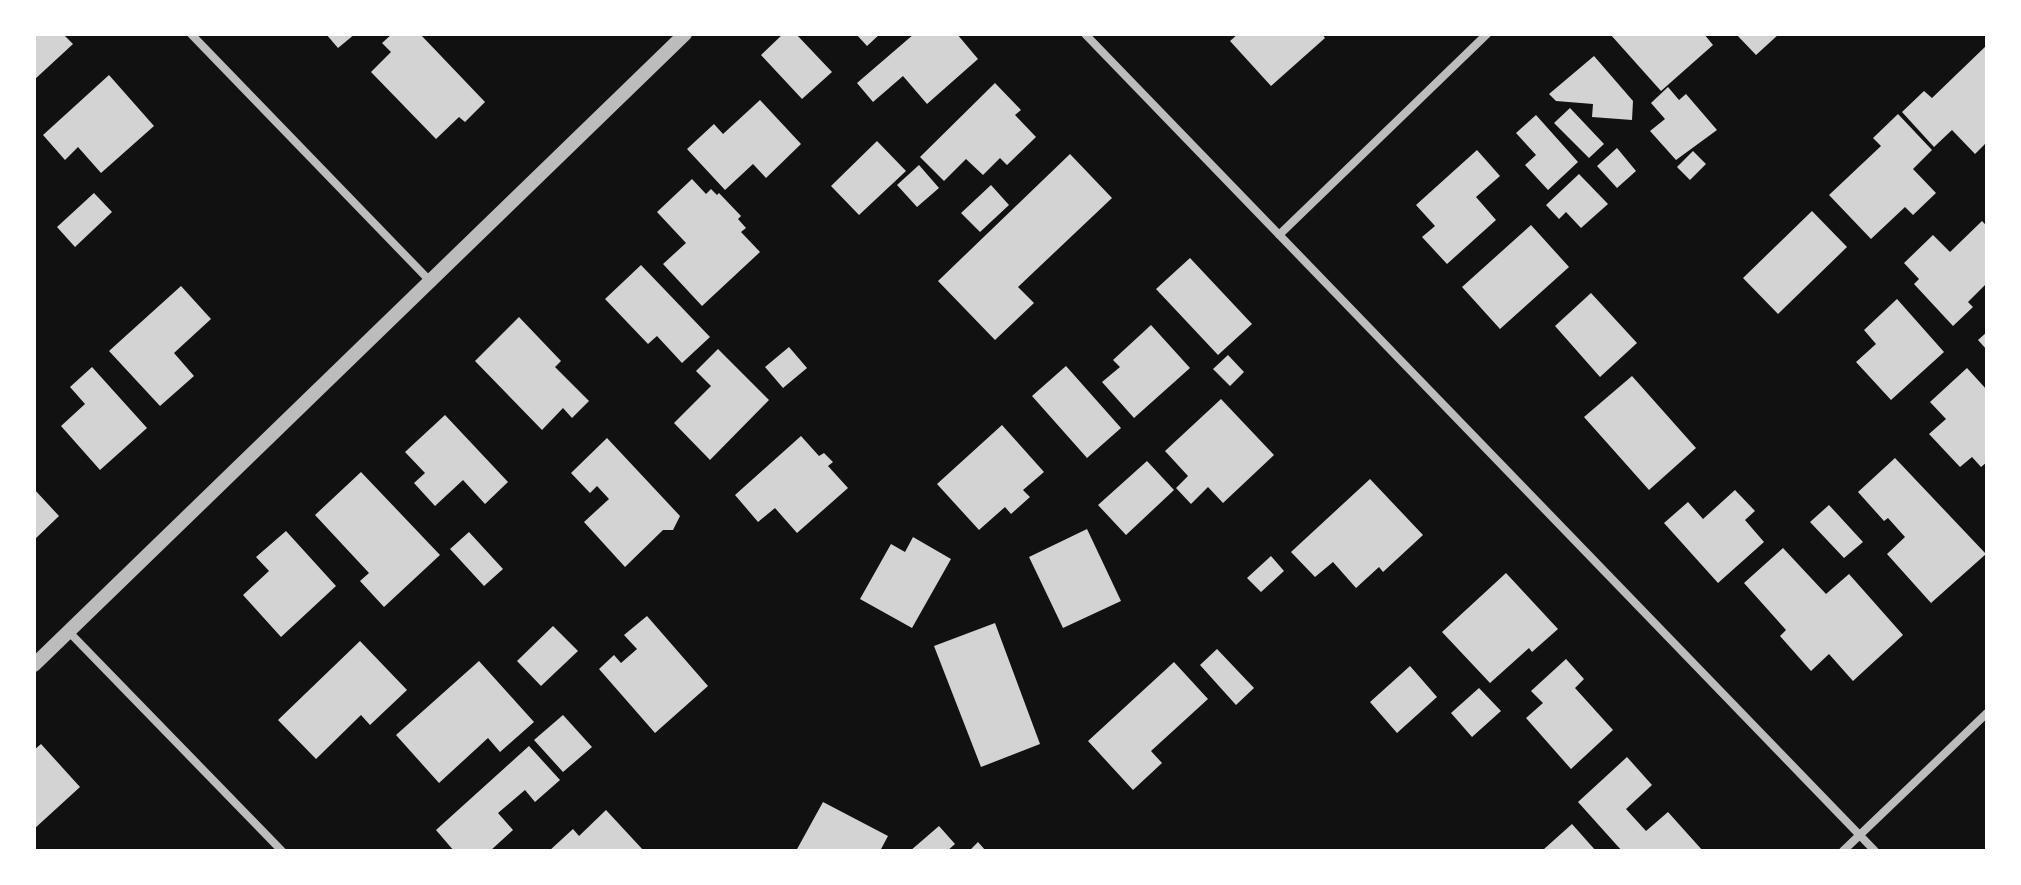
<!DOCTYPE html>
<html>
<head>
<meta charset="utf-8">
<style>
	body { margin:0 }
	#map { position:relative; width:2021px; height:885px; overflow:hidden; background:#111; font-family:"PT Sans",sans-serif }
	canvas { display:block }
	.frame { position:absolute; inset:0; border:36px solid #fff; pointer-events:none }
</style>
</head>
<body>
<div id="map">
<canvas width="2021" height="885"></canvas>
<div class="frame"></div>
</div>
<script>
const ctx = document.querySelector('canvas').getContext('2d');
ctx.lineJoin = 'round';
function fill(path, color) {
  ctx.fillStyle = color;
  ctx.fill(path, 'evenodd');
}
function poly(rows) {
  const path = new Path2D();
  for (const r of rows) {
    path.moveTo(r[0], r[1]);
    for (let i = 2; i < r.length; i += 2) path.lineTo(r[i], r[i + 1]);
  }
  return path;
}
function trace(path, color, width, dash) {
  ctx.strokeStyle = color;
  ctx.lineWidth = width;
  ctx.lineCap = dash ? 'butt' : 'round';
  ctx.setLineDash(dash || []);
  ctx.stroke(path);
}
fill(poly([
	[34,34,63,34,73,44,34,80],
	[326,34,355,34,338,48],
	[392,34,420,34,485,102,465,122,459,117,436,139,371,72,391,52,382,43],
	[783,34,796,34,832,72,802,99,761,55],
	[856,34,880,34,867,46],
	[914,34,957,34,978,59,927,104,903,76,873,102,857,83],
	[1238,34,1322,34,1325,38,1271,86,1230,41],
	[1610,34,1704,34,1713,45,1661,91],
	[1736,34,1779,34,1756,55],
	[1987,45,1987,142,1975,154,1952,130,1934,147,1902,112,1924,91,1932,98],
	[1594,56,1633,101,1632,120,1592,117,1593,104,1556,101,1549,94],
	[109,75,154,126,101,173,78,147,65,160,43,135],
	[995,83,1021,110,1015,115,1036,137,1007,165,1000,158,983,175,966,159,944,181,920,157],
	[1668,87,1679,100,1686,94,1717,130,1676,160,1650,131,1665,119,1651,103],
	[760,100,801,144,766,178,753,164,725,190,687,149,714,124,723,134],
	[1570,108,1604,144,1589,158,1554,123],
	[1898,114,1932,150,1913,169,1936,193,1913,215,1905,207,1871,239,1829,195,1881,146,1873,138],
	[1536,115,1578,162,1548,190,1525,165,1536,155,1516,133],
	[877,141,906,171,859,215,831,186],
	[1617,148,1636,171,1617,188,1597,166],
	[1477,150,1500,176,1476,197,1496,220,1447,264,1422,237,1435,226,1416,205],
	[1693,151,1706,164,1690,180,1677,167],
	[1070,154,1112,198,1018,287,1034,303,995,340,938,281],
	[919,165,939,188,917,207,897,185],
	[1579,174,1608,204,1581,228,1566,212,1559,219,1546,205],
	[692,179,706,194,711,189,717,195,719,193,741,216,738,219,746,228,741,232,760,252,702,306,663,264,686,243,657,212],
	[991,185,1009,205,980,232,961,213],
	[94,193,112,212,75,247,57,227],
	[1812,211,1847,247,1778,314,1743,278],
	[1982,221,1987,226,1987,283,1968,302,1973,307,1953,326,1914,284,1919,279,1904,263,1933,235,1950,252],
	[1531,225,1569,267,1500,329,1462,287],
	[1190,258,1252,324,1218,355,1156,289],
	[641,265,710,337,682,363,657,336,648,344,605,299],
	[181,286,211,319,174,353,194,376,160,406,109,351],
	[1591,293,1637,343,1600,377,1555,326],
	[1897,299,1944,352,1891,400,1856,362,1876,344,1864,330],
	[519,317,561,361,555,367,589,401,572,418,563,408,542,430,475,361],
	[1151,325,1190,368,1134,418,1102,382,1120,367,1113,360],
	[1987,332,1987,350,1978,340],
	[789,347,807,368,783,388,765,367],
	[718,349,769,400,710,460,674,423,711,386,696,371],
	[1228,355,1244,372,1230,386,1213,369],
	[1066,366,1121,428,1087,458,1032,396],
	[92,367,147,428,100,470,61,426,85,404,70,387],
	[1967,368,1987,390,1987,462,1981,467,1972,457,1960,467,1929,434,1946,419,1930,402],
	[1632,376,1696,448,1649,490,1584,417],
	[1221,399,1274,455,1223,503,1208,487,1191,504,1176,488,1188,476,1165,451],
	[445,415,508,482,485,504,463,480,435,506,414,483,425,473,405,452],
	[1002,425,1044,472,1023,490,1030,497,1011,514,1005,507,979,530,937,484],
	[801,436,819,456,824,453,833,462,828,466,848,488,797,533,775,508,758,522,735,495],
	[607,438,680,516,673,530,663,530,625,567,584,522,609,499,597,486,590,493,571,473],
	[1895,458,1986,554,1931,603,1887,554,1905,537,1888,518,1884,521,1858,492],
	[1147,461,1174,490,1126,535,1098,505],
	[361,472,440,555,384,607,360,581,369,573,315,515],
	[1370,479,1423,535,1383,572,1379,567,1356,588,1333,562,1315,577,1291,552],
	[34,489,59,516,34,540],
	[1735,490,1755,511,1745,520,1764,542,1718,583,1664,523,1688,502,1703,519],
	[1829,505,1863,542,1844,558,1810,522],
	[1087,529,1121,601,1063,628,1029,557],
	[286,531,336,586,281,637,243,595,269,571,256,557],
	[469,532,503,569,484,586,450,549],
	[913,537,951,559,912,628,860,599,891,544,905,552],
	[1783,548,1826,594,1849,574,1903,635,1853,681,1829,654,1811,671,1780,636,1786,630,1744,583],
	[1271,556,1284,571,1261,592,1247,578],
	[1506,573,1558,629,1532,652,1529,648,1490,683,1442,632],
	[647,616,708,686,655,733,599,669,614,655,621,663,637,649,624,635],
	[995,623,1040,744,981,767,934,646],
	[553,626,578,651,541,686,517,661],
	[360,641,407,690,370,725,361,715,316,759,278,720],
	[1217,649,1254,688,1236,705,1200,665],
	[1566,659,1584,679,1575,688,1613,730,1571,769,1526,718,1543,703,1531,691],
	[479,661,534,722,500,752,488,738,439,783,396,735],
	[1174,662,1208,699,1151,751,1162,763,1133,790,1088,741],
	[1410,666,1437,697,1397,733,1370,702],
	[1479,688,1501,711,1472,737,1451,713],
	[563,715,592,747,563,772,534,740],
	[41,744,80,787,34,829,34,750],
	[529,746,560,780,535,802,525,790,498,813,513,830,490,851,454,851,436,830],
	[1627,757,1652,785,1626,809,1646,831,1668,812,1703,851,1622,851,1578,802],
	[823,802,888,836,880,851,796,851],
	[606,810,644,851,549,851,573,829,579,836],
	[1572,824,1596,851,1546,851,1544,849],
	[939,826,955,844,947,851,910,851],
	[978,842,986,851,969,851]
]), '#d3d3d3');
trace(poly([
	[191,34,430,281],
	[1085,34,1875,851],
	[1279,235,1487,34],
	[68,631,282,851],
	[1843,851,1987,713]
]), '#bcbcbc', 8);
trace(poly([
	[34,665,685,34]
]), '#bcbcbc', 14);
</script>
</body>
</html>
